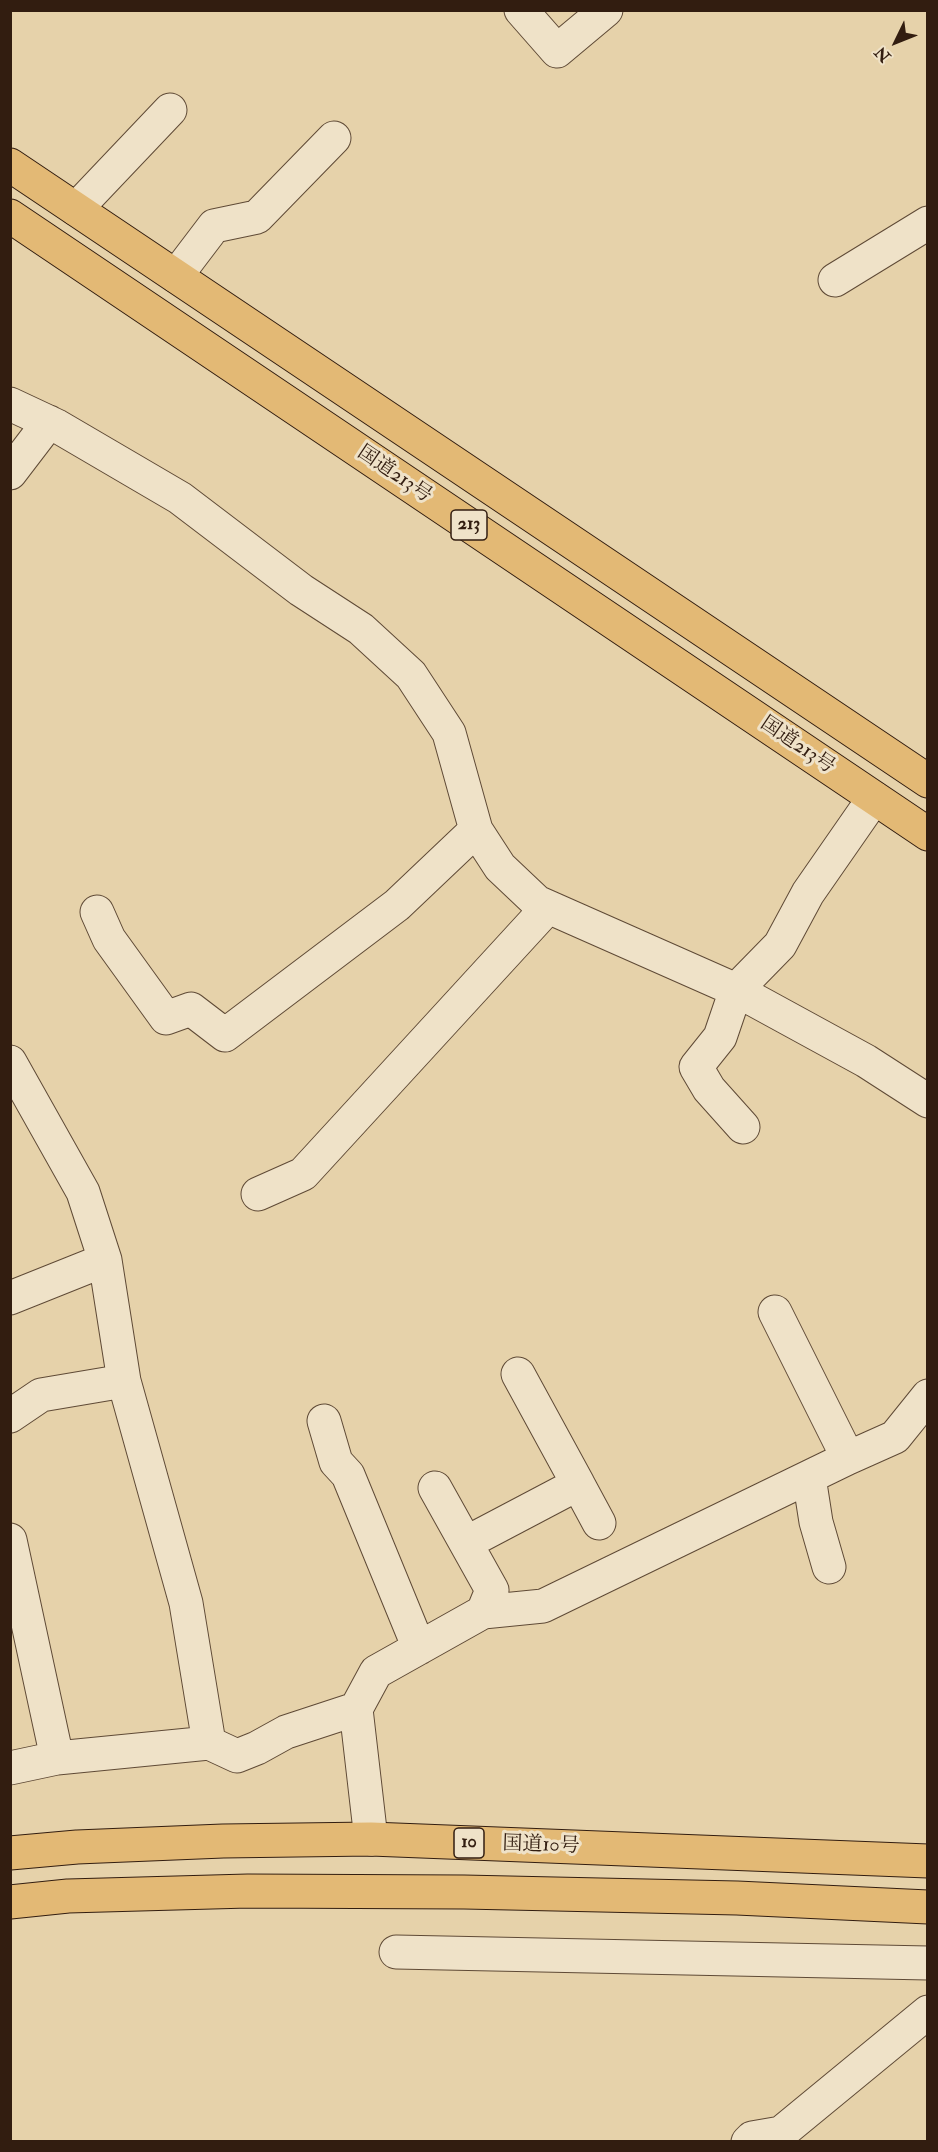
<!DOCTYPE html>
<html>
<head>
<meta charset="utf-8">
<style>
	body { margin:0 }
	#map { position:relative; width:938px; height:2152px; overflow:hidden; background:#e6d2aa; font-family:"IM FELL Double Pica",serif }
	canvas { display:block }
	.frame { position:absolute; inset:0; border:12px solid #321d10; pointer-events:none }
	.north { position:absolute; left:866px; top:12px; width:60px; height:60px; -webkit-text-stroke:4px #efe2c8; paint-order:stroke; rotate:227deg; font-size:16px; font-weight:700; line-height:24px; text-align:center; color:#321d10 }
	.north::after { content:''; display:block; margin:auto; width:21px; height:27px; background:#321d10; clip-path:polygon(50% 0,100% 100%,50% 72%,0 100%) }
</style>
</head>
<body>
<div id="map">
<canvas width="938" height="2152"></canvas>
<div class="frame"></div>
<div class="north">N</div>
</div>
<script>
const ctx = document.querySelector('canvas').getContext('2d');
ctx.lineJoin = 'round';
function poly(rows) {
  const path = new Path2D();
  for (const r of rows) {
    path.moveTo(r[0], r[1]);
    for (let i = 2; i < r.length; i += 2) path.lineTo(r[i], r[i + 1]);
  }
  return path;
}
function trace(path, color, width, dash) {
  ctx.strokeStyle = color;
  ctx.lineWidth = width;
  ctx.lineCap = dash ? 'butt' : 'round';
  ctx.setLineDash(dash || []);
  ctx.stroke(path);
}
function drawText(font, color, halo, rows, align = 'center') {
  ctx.font = font + ' "IM FELL Double Pica","Noto Serif JP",serif';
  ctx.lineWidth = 6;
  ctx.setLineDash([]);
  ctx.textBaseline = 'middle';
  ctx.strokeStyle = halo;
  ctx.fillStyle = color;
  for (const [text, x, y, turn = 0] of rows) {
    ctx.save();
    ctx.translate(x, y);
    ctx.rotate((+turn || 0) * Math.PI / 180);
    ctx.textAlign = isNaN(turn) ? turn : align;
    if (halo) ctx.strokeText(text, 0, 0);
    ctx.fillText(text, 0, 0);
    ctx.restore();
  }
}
const street = poly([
	[521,10,557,51,606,10],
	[76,209,170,110],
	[176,276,214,226,257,217,334,138],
	[835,280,928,223],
	[10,404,57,426,180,498,301,590,361,629,411,675,449,733,476,830,500,867,537,902,736,990,866,1061,928,1101],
	[10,473,49,422],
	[97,912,109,939,166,1018,191,1009,225,1035,397,905,476,830],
	[10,1062,83,1192,105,1260,124,1381,186,1603,209,1743,237,1756,257,1748,286,1732,356,1709,371,1839],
	[743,1127,709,1089,696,1067,720,1037,736,990,780,945,808,893,874,798],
	[258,1194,303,1174,548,907],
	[10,1298,105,1260],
	[10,1416,41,1395,124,1381],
	[324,1421,336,1462,348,1475,419,1648],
	[848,1458,895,1437,928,1396],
	[809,1477,816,1522,829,1567],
	[578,1484,599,1523],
	[435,1488,492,1590,483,1612],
	[10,1540,57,1758],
	[466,1543,578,1484,518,1374],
	[356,1709,376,1672,483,1612,543,1606,848,1458,775,1312],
	[10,1768,57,1758,209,1743],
	[396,1952,928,1963],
	[748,2142,752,2138,781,2133,928,2012]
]);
const highway = poly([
	[10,165,928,781],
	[10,216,928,834],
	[10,1853,77,1847,223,1841,371,1839,928,1861],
	[10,1902,68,1896,248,1891,464,1892,737,1898,928,1907]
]);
trace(street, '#5f4a36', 35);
trace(highway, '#321d10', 35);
trace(street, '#efe2c8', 33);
trace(highway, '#e3b975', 33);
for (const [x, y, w] of [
	[469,525,36],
	[469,1843,30]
]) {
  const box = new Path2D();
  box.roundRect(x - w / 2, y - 15, w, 30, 4.5);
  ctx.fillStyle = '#efe2c8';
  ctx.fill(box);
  trace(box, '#321d10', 1.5);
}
drawText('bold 18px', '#321d10', null, [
	["213",469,525],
	["10",469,1843]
]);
drawText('20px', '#321d10', '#efe2c8', [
	["国道213号",394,475,34],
	["国道213号",797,746,34],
	["国道10号",541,1846,2]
]);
</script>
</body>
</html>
